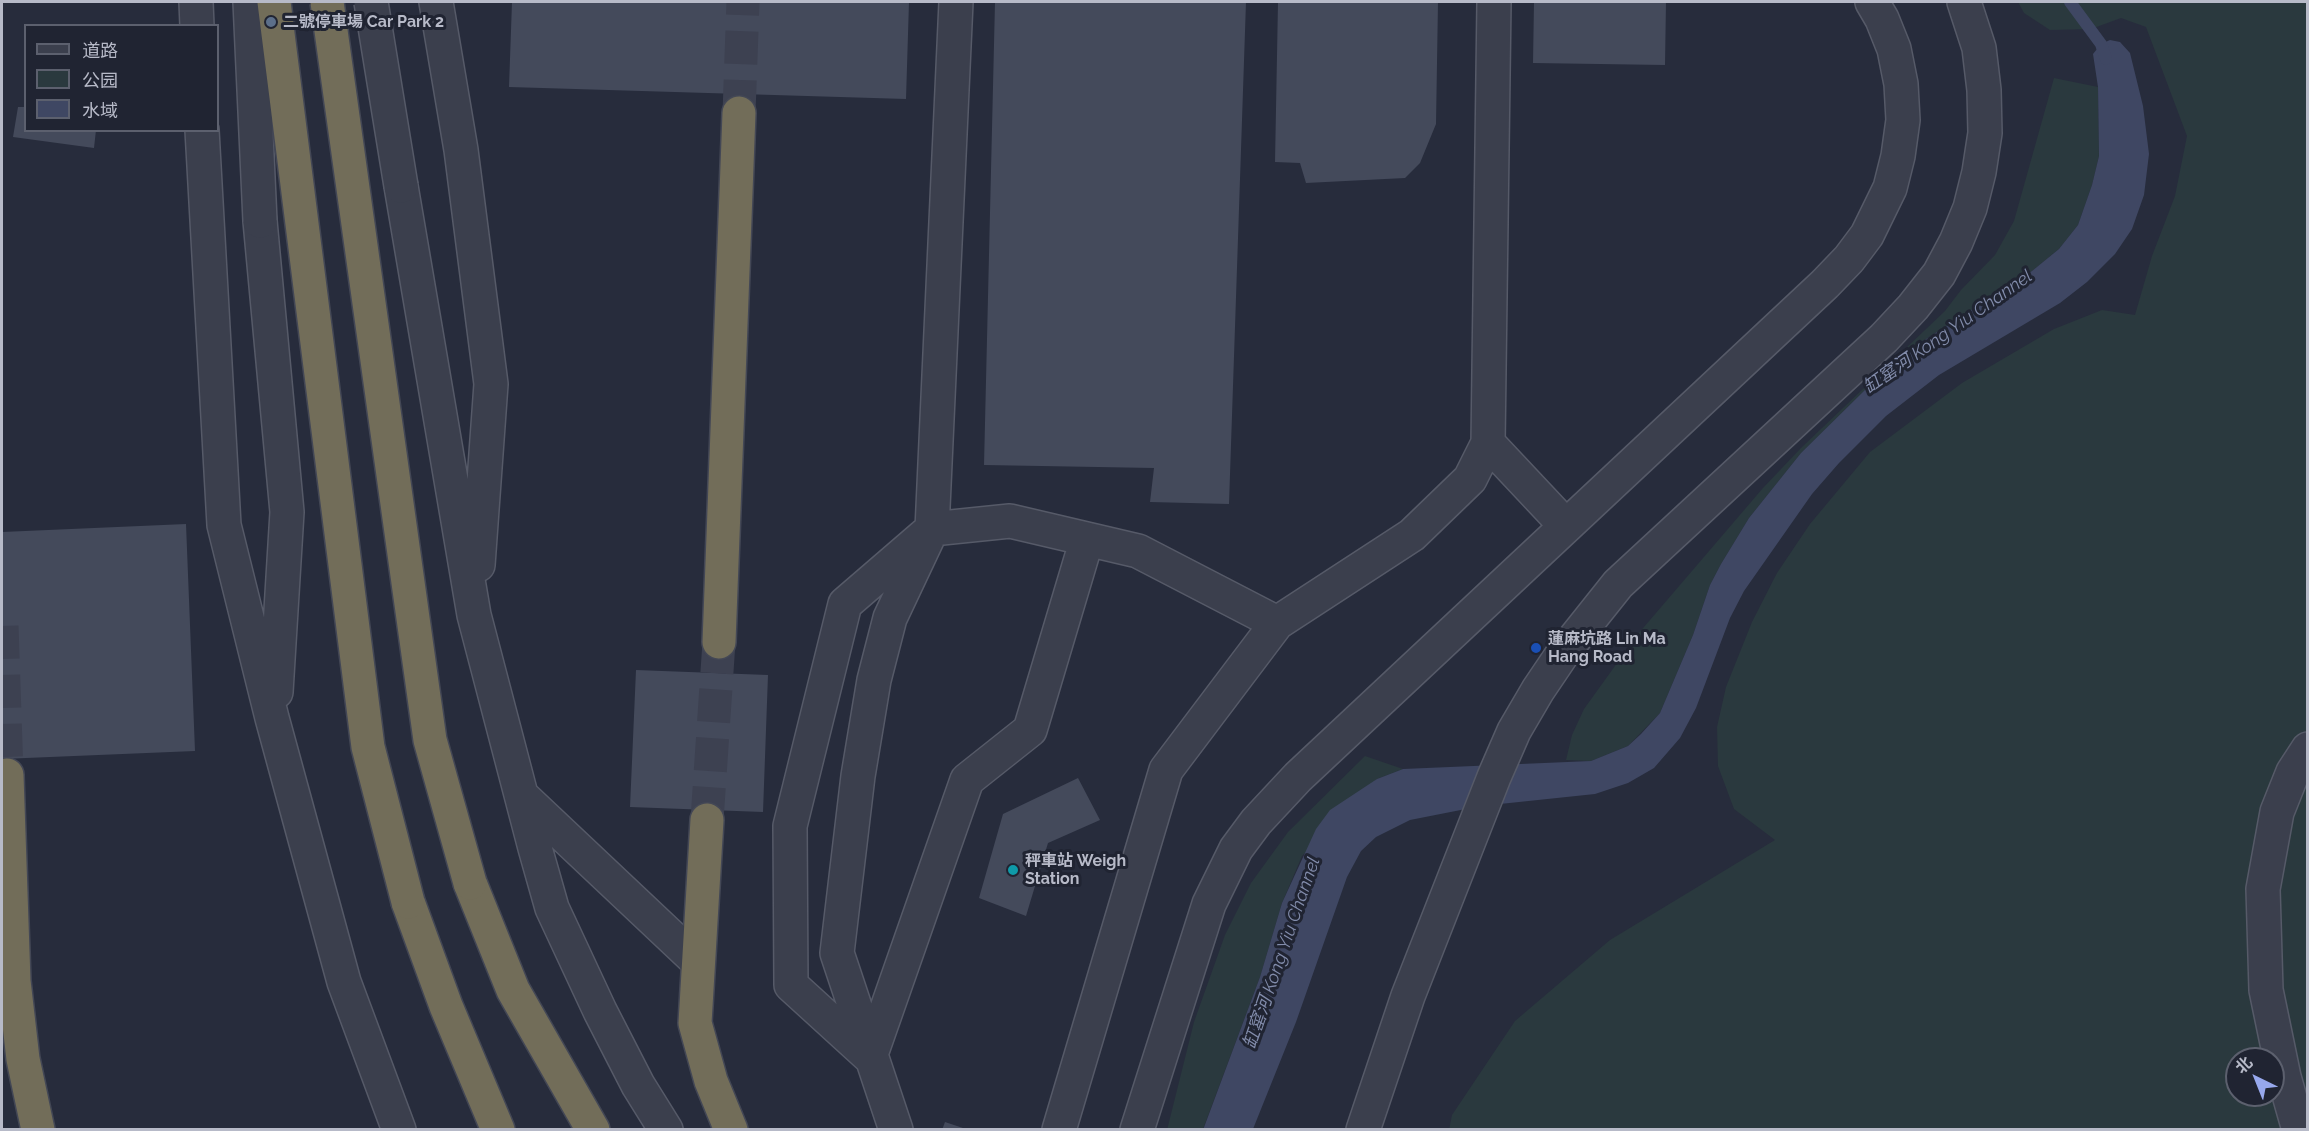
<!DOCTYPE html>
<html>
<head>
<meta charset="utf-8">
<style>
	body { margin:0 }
	#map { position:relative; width:2309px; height:1131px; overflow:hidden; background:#272c3c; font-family:Raleway,"Noto Sans SC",sans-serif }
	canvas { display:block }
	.frame { position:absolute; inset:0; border:3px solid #b7bac8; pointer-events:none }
	.legend { position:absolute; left:24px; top:24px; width:195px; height:108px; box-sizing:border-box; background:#202432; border:2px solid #5c606e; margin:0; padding:8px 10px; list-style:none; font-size:18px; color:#b7bac8 }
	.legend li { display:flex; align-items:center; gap:12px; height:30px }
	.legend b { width:30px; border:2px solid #5c606e }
	.north { position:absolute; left:2225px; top:1047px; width:60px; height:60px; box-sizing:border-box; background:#202432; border:2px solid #5c606e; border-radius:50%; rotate:317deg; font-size:16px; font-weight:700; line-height:24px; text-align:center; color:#b7bac8 }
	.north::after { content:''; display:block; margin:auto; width:21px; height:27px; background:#97a8ed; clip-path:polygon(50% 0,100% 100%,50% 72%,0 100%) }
</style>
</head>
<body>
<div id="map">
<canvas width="2309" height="1131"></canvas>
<div class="frame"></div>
<ul class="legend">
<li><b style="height:8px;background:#3b3f4d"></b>道路</li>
<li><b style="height:16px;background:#2a393e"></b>公园</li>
<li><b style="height:16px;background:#3f4763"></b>水域</li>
</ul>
<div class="north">北</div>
</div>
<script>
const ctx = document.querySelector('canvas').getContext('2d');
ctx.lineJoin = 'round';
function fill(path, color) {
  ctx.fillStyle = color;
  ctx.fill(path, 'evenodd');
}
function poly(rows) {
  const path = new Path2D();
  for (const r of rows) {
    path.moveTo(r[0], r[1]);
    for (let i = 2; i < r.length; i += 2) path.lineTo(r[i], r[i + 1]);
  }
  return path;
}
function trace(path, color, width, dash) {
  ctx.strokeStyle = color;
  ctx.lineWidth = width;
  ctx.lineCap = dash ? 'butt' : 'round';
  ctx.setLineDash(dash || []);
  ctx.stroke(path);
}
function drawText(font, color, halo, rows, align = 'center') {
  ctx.font = font + ' Raleway,"Noto Sans SC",sans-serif';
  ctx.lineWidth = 6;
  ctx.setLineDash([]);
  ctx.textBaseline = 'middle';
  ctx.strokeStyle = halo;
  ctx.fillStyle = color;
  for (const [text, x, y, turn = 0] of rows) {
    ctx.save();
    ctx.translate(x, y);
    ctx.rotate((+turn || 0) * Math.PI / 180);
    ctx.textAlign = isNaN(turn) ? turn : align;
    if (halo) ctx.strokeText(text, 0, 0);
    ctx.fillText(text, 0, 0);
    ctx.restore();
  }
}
fill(poly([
	[2018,2,2307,2,2307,1129,1449,1130,1452,1115,1515,1021,1610,940,1775,840,1734,809,1718,766,1717,727,1726,687,1752,622,1777,573,1810,524,1870,452,1962,383,2054,329,2102,310,2135,315,2152,256,2175,196,2187,136,2146,27,2121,18,2091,29,2050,30,2024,13],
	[2237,1059,2273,1059,2273,1095,2237,1095],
	[2054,78,2098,87,2099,156,2092,185,2078,225,2059,249,2032,271,1923,341,1868,387,1801,453,1749,518,1721,564,1710,585,1693,635,1660,713,1628,746,1591,761,1566,760,1572,735,1584,709,1638,634,1763,488,1801,448,1945,311,1961,290,1995,255,2014,221],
	[1365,756,1403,769,1377,779,1302,856,1282,903,1260,977,1203,1129,1167,1130,1194,1022,1225,935,1251,883,1288,832]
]), '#2a393e');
fill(poly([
	[2110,40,2120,42,2130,53,2143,106,2149,154,2144,195,2132,229,2115,254,2087,282,2060,303,1939,375,1886,416,1839,463,1812,494,1744,591,1730,618,1696,708,1680,738,1654,768,1628,783,1595,794,1481,806,1410,820,1376,837,1361,851,1347,877,1296,1022,1253,1129,1203,1130,1260,977,1282,903,1316,829,1330,810,1377,779,1403,769,1591,761,1628,746,1641,734,1660,713,1693,635,1710,585,1721,564,1749,518,1801,453,1868,387,1923,341,2032,271,2059,249,2078,225,2092,185,2099,156,2098,87,2093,54,2101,44]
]), '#3f4763');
trace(poly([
	[2070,2,2101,44,2106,59]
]), '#3f4763', 12);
fill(poly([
	[512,2,909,2,906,99,509,87],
	[995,2,1246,2,1229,504,1150,502,1154,468,984,465],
	[1278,2,1438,2,1436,124,1420,163,1405,178,1306,183,1300,163,1275,162],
	[1534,2,1666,2,1665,65,1533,63],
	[18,107,26,107,26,130,96,130,94,148,13,137],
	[186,524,195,751,2,759,2,532],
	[636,670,768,675,763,812,630,807],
	[1078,778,1100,820,1048,843,1026,916,979,898,1003,814],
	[945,1122,966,1129,966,1130,942,1130]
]), '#444a5b');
trace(poly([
	[739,113,743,2],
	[2,626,7,775],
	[707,820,719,642]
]), '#3d4151', 33, [33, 16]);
const minor = poly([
	[196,2,197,26],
	[436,2,461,150,491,384,478,565],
	[956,2,932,529,845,604,790,826,791,985,870,1057,967,780,1030,730,1087,539],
	[202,130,224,525,272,718,344,982,399,1130],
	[401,186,474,615,535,848,552,908,600,1011,638,1085,666,1130],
	[260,221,287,512,276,692],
	[1488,443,1566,526],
	[523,797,698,962],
	[896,1130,837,953,858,776,874,680,890,618,932,529,1010,521,1138,551,1277,623],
	[1059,1130,1166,770,1277,623,1412,535,1470,479,1488,443,1494,2],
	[1137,1130,1209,904,1236,849,1256,822,1298,777,1825,284,1849,259,1867,235,1890,188,1898,156,1903,120,1901,84,1894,49,1882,19,1872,2],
	[1363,1130,1408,996,1494,777,1514,731,1538,690,1563,653,1618,584,1884,338,1913,307,1939,274,1956,242,1970,208,1979,172,1985,133,1984,90,1979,48,1964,2],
	[2299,1130,2284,1077,2266,990,2263,889,2277,812,2293,772,2308,749]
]);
const highway = poly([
	[719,642,739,113],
	[7,775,14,981,23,1059,38,1130],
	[707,820,695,1023,711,1081,731,1130],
	[470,883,513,990,593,1130],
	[408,902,446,1006,498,1130]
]);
trace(minor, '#565a68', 36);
trace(highway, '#434755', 36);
trace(minor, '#3b3f4d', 33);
trace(highway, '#726d59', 33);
const minorBridge = poly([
	[250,2,260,221],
	[371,2,401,186]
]);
const highwayBridge = poly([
	[274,2,368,747,408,902],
	[327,2,430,740,470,883]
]);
trace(minorBridge, '#565a68', 36, []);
trace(highwayBridge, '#434755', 36, []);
trace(minorBridge, '#3b3f4d', 33);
trace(highwayBridge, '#726d59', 33);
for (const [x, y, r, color] of [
	[271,22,6,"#5c6f8a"],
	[1536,648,6,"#1a4fb4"],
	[1013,870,6,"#0f9aa8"]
]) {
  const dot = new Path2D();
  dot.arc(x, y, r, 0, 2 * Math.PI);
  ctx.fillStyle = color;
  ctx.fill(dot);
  trace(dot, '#202432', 2);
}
drawText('bold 16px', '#b7bac8', '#202432', [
	["二號停車場 Car Park 2",283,22],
	["蓮麻坑路 Lin Ma",1548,639],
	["Hang Road",1548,657],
	["秤車站 Weigh",1025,861],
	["Station",1025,879]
], 'left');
drawText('italic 18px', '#828cab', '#202432', [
	["缸窰河 Kong Yiu Channel",1948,332,-35],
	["缸窰河 Kong Yiu Channel",1282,953,-71]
]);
</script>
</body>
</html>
